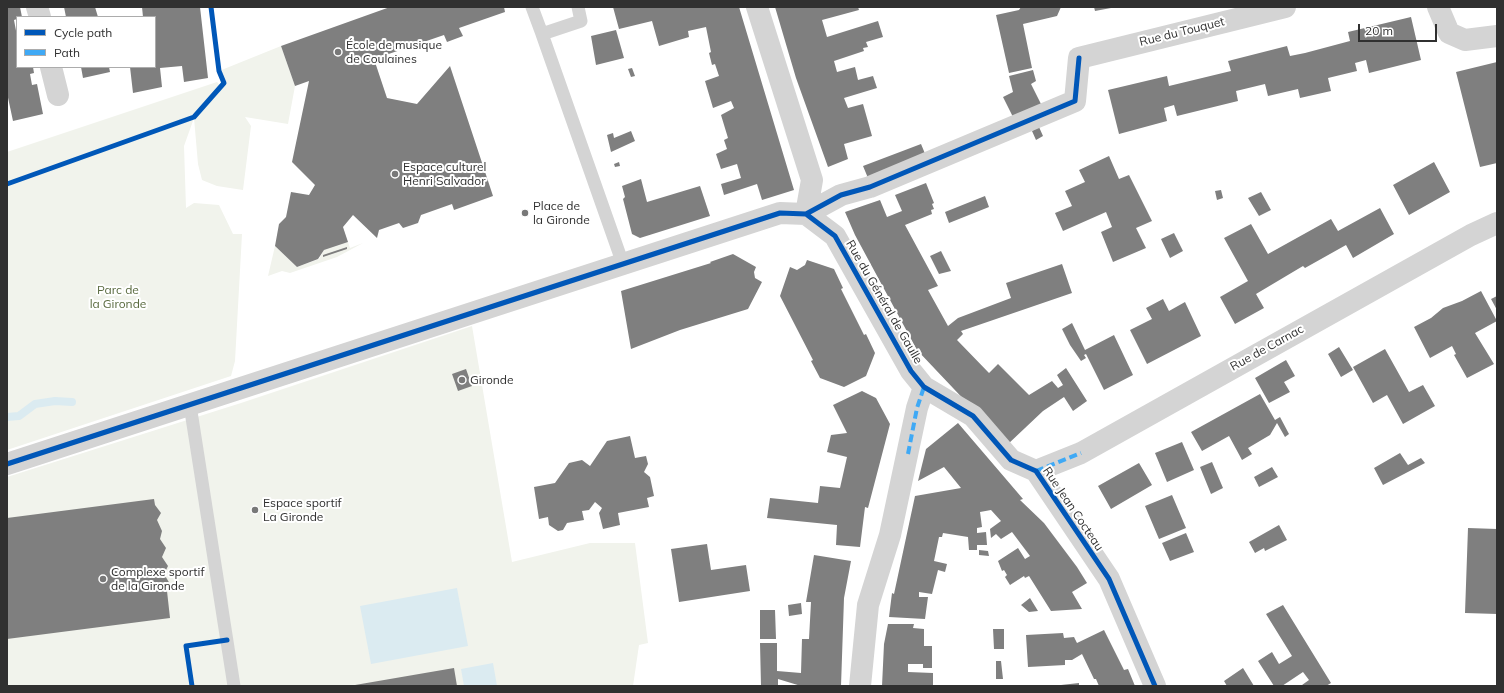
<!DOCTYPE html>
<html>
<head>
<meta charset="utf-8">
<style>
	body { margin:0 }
	#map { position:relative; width:1504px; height:693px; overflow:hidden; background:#fff; font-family:Mulish,sans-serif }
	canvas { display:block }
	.frame { position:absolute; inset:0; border:8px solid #303030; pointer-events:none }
	.legend { position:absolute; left:16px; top:16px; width:140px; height:52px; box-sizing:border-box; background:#fff; border:1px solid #acacac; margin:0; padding:5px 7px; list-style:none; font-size:12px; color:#303030 }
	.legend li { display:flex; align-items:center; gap:8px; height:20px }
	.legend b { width:20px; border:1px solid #acacac }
	.scale { position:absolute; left:1358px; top:24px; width:79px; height:18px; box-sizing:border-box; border:2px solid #303030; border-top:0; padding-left:5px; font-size:12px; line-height:14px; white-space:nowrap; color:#303030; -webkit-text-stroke:3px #fff; paint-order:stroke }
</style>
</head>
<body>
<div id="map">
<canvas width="1504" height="693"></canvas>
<div class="frame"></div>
<ul class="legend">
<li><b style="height:5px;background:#0057b8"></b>Cycle path</li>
<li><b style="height:5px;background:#3fa9f5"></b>Path</li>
</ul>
<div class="scale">20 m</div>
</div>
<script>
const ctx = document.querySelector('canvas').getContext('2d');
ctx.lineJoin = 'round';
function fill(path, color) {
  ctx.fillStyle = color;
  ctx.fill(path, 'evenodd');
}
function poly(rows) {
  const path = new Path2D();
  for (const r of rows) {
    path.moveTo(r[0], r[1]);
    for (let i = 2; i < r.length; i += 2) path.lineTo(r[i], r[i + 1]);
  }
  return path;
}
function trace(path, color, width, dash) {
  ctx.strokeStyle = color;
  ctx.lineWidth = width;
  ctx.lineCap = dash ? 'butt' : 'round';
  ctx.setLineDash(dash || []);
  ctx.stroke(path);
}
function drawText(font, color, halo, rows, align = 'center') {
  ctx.font = font + ' Mulish,sans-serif';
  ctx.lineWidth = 4;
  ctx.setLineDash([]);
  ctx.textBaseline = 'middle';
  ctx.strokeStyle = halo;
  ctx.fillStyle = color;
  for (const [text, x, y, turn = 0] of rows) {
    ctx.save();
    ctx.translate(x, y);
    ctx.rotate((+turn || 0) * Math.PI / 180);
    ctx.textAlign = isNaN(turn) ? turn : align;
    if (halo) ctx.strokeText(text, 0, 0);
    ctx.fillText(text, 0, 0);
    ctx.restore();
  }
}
fill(poly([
	[281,46,295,86,288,124,245,117,251,126,243,190,217,186,202,180,198,164,194,118,184,146,186,208,194,203,219,205,233,234,242,234,235,361,231,376,7,450,7,152,217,82,222,87,224,81,219,71],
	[348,242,350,248,363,243,337,257,290,273,282,271,268,276,275,246,297,267,319,259,324,250],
	[472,326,512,562,590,543,635,543,648,643,639,645,633,686,7,686,7,477,241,403]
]), '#f1f3ec');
fill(poly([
	[457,588,468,646,371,664,360,606],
	[493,663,497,686,464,686,461,669]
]), '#dbebf1');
trace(poly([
	[7,417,19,416,35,404,55,401,72,402]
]), '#dbebf1', 8);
fill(poly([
	[7,7,20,7,22,17,17,17,17,19,14,20,17,36,17,67,33,67,34,73,30,74,32,85,37,84,43,114,13,121,7,93],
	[64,7,95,7,98,17,66,17],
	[142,7,200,7,208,78,184,82,182,66,160,68,162,87,133,93,130,67,155,67,155,17,143,17],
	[390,7,504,7,505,12,459,28,463,36,447,42,444,35,374,59,387,98,417,104,450,66,493,196,454,210,452,204,421,215,418,223,403,228,399,223,379,230,377,238,353,215,343,227,348,242,324,250,318,259,297,267,275,246,279,224,286,217,291,192,309,195,315,185,292,162,309,81,295,86,281,46],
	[613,7,739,7,794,190,762,200,757,184,724,195,721,184,741,178,737,164,721,169,716,154,727,149,724,140,728,138,721,115,734,108,731,101,713,108,705,81,719,76,715,64,712,65,709,53,711,52,706,27,688,31,689,37,659,46,652,21,619,29],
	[775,7,858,7,859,10,822,20,827,37,878,21,883,37,866,42,868,47,863,48,864,51,834,61,837,72,855,67,858,80,873,76,877,88,844,98,848,108,863,104,872,136,844,144,848,159,828,167,796,78],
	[1021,7,1061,7,1057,16,1023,24,1032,68,1009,73,996,15,1019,10],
	[1094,7,1110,7,1111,8,1095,11],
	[1411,17,1421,60,1369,73,1366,60,1355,63,1357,71,1328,78,1331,91,1300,98,1298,89,1268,96,1265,84,1236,91,1238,101,1177,116,1174,105,1164,108,1167,121,1119,134,1108,90,1167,76,1169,86,1231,71,1228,61,1287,46,1290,56,1305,53,1350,41,1348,32],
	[616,30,624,58,596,65,591,36],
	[1497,62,1497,163,1480,167,1456,72],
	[81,67,109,67,110,72,83,78],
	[632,68,635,76,631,77,628,69],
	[1033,70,1036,81,1031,84,1043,108,1015,121,1003,97,1013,92,1009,76],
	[1039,127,1043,136,1036,140,1032,131],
	[631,131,635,141,611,152,607,135,613,133,614,138],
	[921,144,926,156,868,178,863,166],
	[1109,156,1119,179,1129,175,1152,221,1136,228,1146,248,1113,262,1101,232,1112,227,1106,212,1063,231,1055,213,1072,206,1065,191,1085,182,1079,170],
	[619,162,620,166,615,167,614,164],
	[1434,162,1450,192,1409,215,1393,185],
	[641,179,647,202,700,186,710,216,640,238,632,234,623,199,625,197,622,186],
	[926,183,934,203,932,204,934,209,931,210,932,214,905,225,938,286,928,290,948,326,958,318,1011,298,1006,283,1062,264,1072,293,961,331,963,334,957,340,989,373,998,364,1029,395,1052,381,1058,388,1063,385,1057,375,1066,368,1087,401,1073,411,1064,397,1043,411,1007,445,917,350,855,235,845,212,880,200,887,217,902,211,895,195],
	[1221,190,1223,198,1217,200,1215,191],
	[1261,192,1271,210,1259,216,1248,198],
	[985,196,989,207,949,223,945,212],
	[1380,208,1394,234,1353,258,1346,245,1305,268,1303,266,1256,294,1264,308,1235,324,1220,297,1248,281,1224,238,1251,224,1268,254,1331,219,1338,231],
	[1174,233,1183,251,1170,258,1161,239],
	[347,247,347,249,323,257,323,255],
	[941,251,951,271,939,274,930,256],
	[733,254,756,267,754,272,755,278,762,282,748,309,680,330,631,349,621,291,711,263,710,262],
	[807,260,834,269,843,288,841,289,864,335,866,334,875,353,866,376,844,387,820,378,811,361,813,360,780,296,790,267,797,270,805,265],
	[1481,291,1497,321,1475,333,1494,364,1467,378,1454,355,1456,354,1452,346,1430,358,1414,327,1431,318,1443,308,1462,301],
	[1497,296,1497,310,1491,299],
	[1163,299,1169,311,1185,302,1201,336,1147,364,1130,330,1152,319,1146,308],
	[1072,323,1085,350,1114,335,1133,375,1104,390,1086,354,1084,355,1086,358,1081,361,1070,345,1062,329],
	[1339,347,1353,370,1341,377,1328,354],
	[1385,349,1409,392,1423,385,1435,406,1403,424,1387,395,1373,403,1353,367],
	[1286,360,1295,376,1284,382,1290,392,1269,403,1255,378],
	[466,369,472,386,458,391,452,374],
	[862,391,876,398,890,424,868,508,865,507,860,547,836,545,837,525,767,518,770,498,818,503,820,486,840,488,847,457,827,452,831,435,847,433,833,405],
	[1260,394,1275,420,1280,417,1289,434,1285,437,1277,423,1270,435,1248,448,1252,454,1242,460,1229,436,1202,451,1191,432],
	[958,423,1023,499,1020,500,1044,523,1077,567,1087,583,1072,592,1082,609,1051,611,1029,576,1025,578,1024,576,1010,585,1005,577,1007,575,1004,570,1002,571,998,561,1018,548,1025,559,1030,556,1012,532,1001,539,996,534,991,538,990,529,1001,521,991,510,980,512,982,527,977,528,977,533,986,532,987,545,977,545,977,550,969,550,968,537,943,533,942,537,939,537,934,561,947,564,945,572,938,570,932,594,919,592,919,597,928,597,925,619,889,617,892,593,894,594,915,496,961,488,944,467,918,481,926,449],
	[630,436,635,458,646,456,648,464,644,472,650,477,654,496,647,498,649,507,618,513,620,525,603,529,599,513,602,508,595,502,589,510,582,511,584,520,567,523,563,530,558,531,549,525,548,517,539,519,534,487,555,483,569,463,582,460,590,466,607,441],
	[1182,442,1194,470,1167,482,1155,453],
	[1400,453,1408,465,1421,458,1425,463,1383,485,1374,468],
	[1212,462,1223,488,1211,494,1200,467],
	[1139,463,1152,485,1111,509,1098,486],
	[1272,467,1278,477,1259,487,1254,477],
	[1172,495,1186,528,1159,539,1145,506],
	[154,499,155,505,161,513,157,520,162,531,160,539,166,548,162,557,168,566,164,574,170,584,167,591,170,618,7,639,7,518],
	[1279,525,1287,540,1265,551,1264,548,1255,553,1249,542],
	[1468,528,1497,529,1497,614,1465,613],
	[1186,533,1194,552,1170,561,1162,543],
	[707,544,711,570,746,565,750,591,679,602,671,549],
	[979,550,988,551,989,556,979,555],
	[814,555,851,561,844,598,841,686,801,686,778,679,778,686,761,686,760,643,777,643,777,671,801,673,802,639,809,639,811,602,806,602],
	[1030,598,1038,611,1029,612,1021,605],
	[801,603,802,614,789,616,788,605],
	[1283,605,1331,683,1326,686,1303,686,1302,685,1309,680,1303,672,1282,686,1274,686,1258,661,1272,652,1279,664,1292,656,1266,614],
	[760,610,775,610,776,639,760,639],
	[888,624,914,624,913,628,924,629,924,646,932,646,932,668,923,668,923,664,908,664,908,672,933,673,933,686,882,686,884,644],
	[993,629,1004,629,1004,649,994,649],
	[1104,630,1124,670,1128,669,1135,686,1099,686,1096,679,1094,679,1082,654,1072,660,1065,660,1065,665,1028,667,1026,635,1063,633,1064,638,1074,637,1077,643],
	[996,661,1001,661,1003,679,996,679],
	[454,668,457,686,355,686,355,685],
	[1243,668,1254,686,1227,686,1224,681],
	[1079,683,1079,686,1061,686,1061,685]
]), '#7f7f7f');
trace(poly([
	[532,7,542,34],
	[578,7,581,21,542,34,623,264],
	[190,405,234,686]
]), '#d4d4d4', 13);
trace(poly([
	[37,7,40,17],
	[757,7,812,180,806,214],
	[1438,7,1449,33,1465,40,1497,36],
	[51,67,58,95],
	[806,214,835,236,911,371,924,387,973,416,1011,460,1036,471,1109,579,1155,686],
	[7,464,780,213,806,214,841,195,870,187,1075,101,1079,58,1285,7],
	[1036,471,1081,453,1471,235,1497,223],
	[860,686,868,605,890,535,917,408,924,387]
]), '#d4d4d4', 22);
trace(poly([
	[908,454,917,408,924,387],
	[1036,471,1081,453]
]), '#3fa9f5', 4, [8, 4]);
trace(poly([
	[7,184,194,117,224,83,219,71,211,7],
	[806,214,835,236,911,371,924,387,973,416,1011,460,1036,471,1109,579,1155,686],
	[7,464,780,213,806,214,841,195,870,187,1075,101,1079,58],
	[192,686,186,646,227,640]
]), '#0057b8', 5);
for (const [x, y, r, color] of [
	[338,52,4,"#787878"],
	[395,174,4,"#787878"],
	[525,213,4,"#787878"],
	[462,380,4,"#787878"],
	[255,510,4,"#787878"],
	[103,579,4,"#787878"]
]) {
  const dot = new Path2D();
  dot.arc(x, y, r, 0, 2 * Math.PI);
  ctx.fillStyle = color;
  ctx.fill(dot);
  trace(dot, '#fff', 1.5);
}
drawText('12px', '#303030', '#fff', [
	["Rue du Touquet",1182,32,-14],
	["Rue du Général de Gaulle",884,302,60],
	["Rue de Carnac",1267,348,-29],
	["Rue Jean Cocteau",1073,509,56]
]);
drawText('12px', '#303030', '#fff', [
	["École de musique",346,45],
	["de Coulaines",346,59],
	["Espace culturel",403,167],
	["Henri Salvador",403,181],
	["Place de",533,206],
	["la Gironde",533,220],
	["Gironde",470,380],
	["Espace sportif",263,503],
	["La Gironde",263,517],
	["Complexe sportif",111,572],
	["de la Gironde",111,586]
], 'left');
drawText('12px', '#596a3f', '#fff', [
	["Parc de",118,290],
	["la Gironde",118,304]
]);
</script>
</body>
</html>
